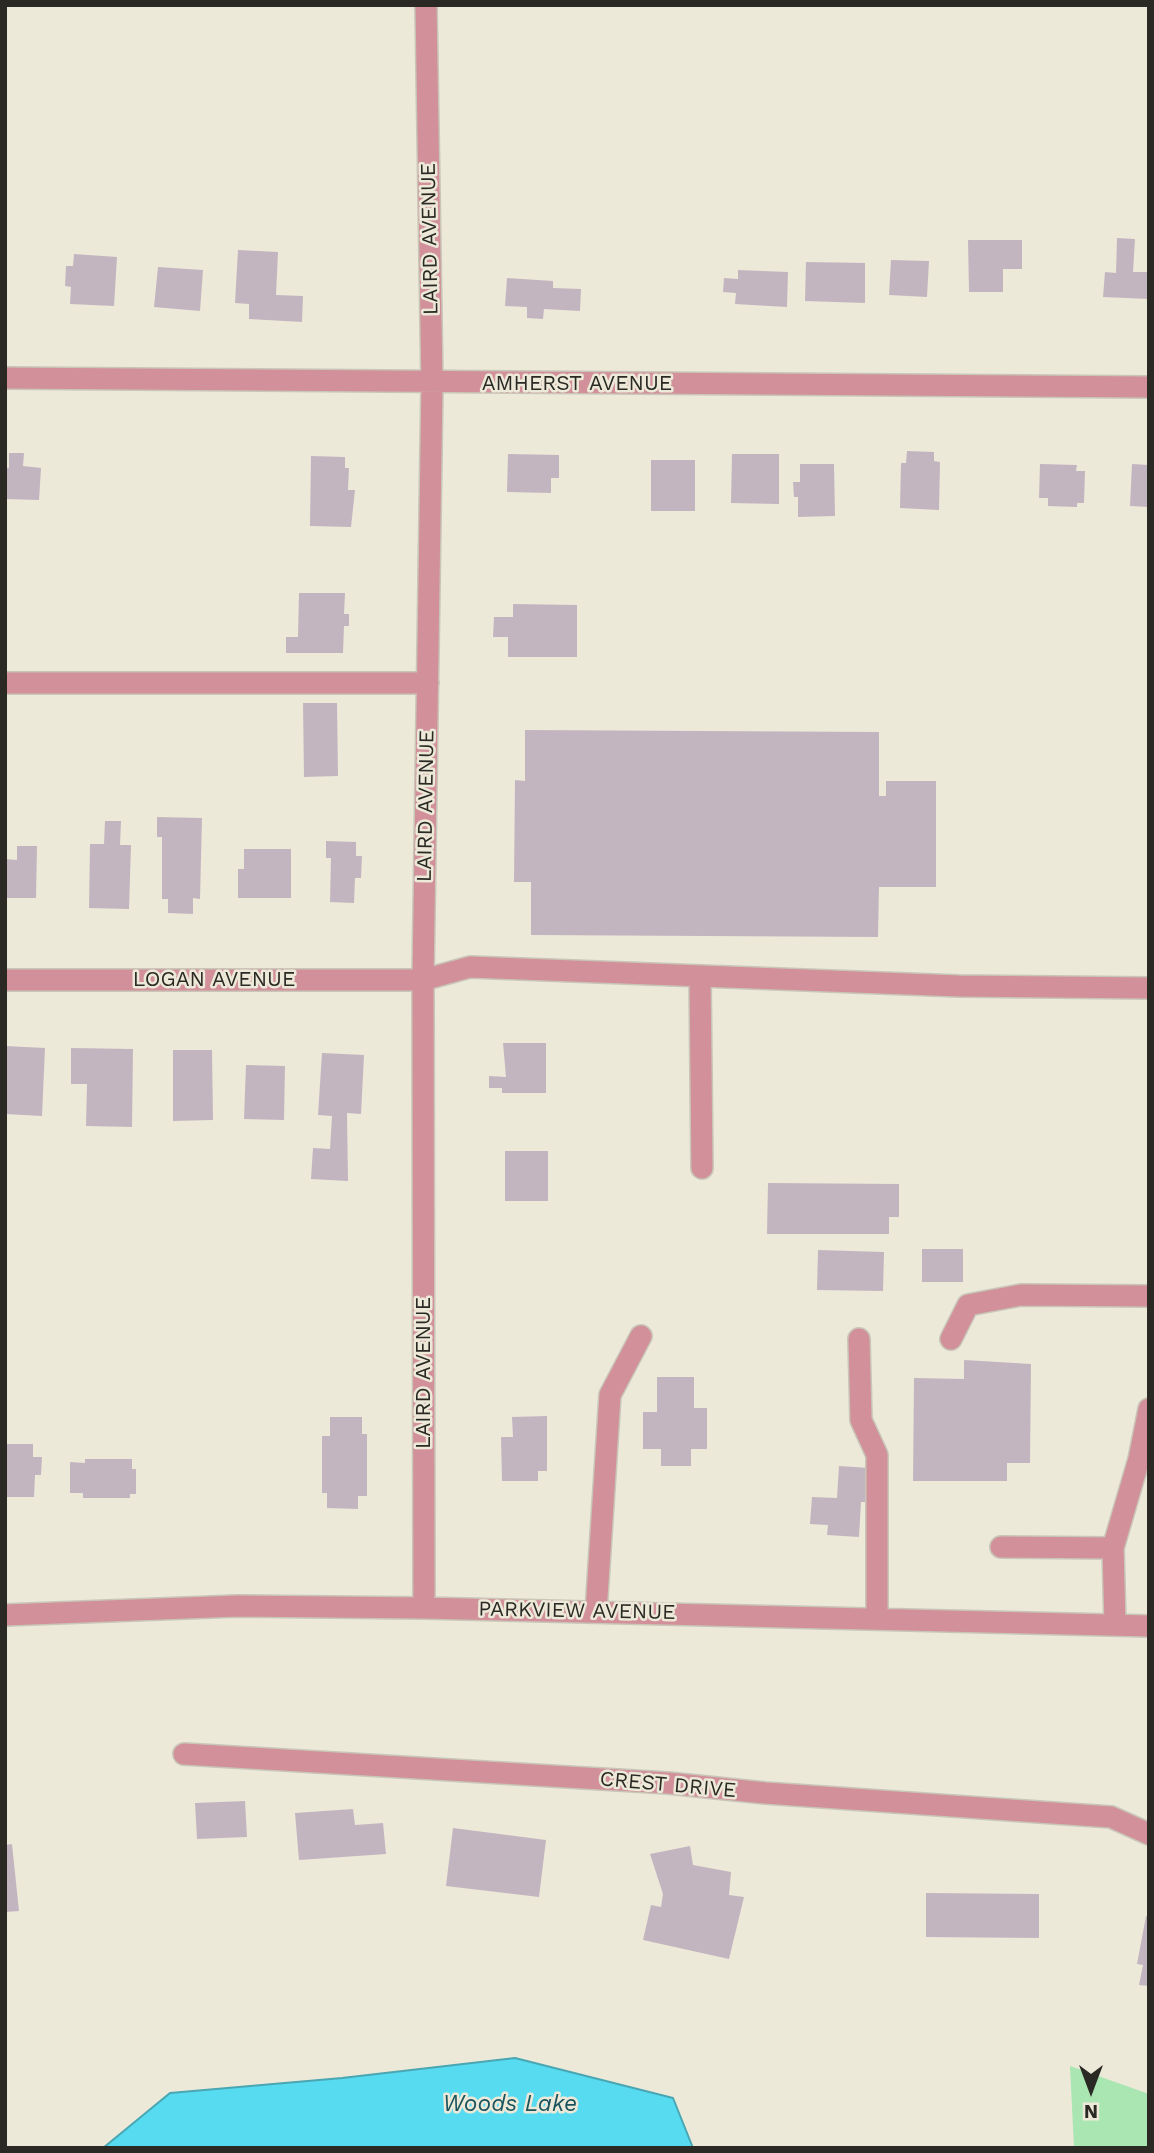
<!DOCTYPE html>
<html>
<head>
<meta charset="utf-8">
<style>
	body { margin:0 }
	#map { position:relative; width:1154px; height:2153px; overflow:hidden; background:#ece9d9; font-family:"Work Sans",sans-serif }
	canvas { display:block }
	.frame { position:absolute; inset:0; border:7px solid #2a2923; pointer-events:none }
	.north { position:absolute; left:1056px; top:2055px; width:70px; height:70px; -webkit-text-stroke:5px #ece9d9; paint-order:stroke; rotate:180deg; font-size:19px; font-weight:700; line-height:28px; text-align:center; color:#2a2923 }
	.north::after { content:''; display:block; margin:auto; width:24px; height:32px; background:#2a2923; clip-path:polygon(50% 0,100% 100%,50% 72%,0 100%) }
</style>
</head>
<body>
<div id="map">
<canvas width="1154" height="2153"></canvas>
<div class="frame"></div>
<div class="north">N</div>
</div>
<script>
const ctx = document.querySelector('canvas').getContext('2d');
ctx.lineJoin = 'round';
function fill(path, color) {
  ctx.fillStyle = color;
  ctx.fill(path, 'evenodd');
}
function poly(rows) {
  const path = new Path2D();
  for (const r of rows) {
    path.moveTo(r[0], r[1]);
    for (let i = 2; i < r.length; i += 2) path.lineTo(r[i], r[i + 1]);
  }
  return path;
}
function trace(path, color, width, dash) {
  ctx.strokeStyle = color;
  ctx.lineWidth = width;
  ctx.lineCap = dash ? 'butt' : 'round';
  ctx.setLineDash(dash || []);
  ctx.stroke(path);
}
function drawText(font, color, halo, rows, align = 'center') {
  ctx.font = font + ' "Work Sans",sans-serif';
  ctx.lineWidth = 5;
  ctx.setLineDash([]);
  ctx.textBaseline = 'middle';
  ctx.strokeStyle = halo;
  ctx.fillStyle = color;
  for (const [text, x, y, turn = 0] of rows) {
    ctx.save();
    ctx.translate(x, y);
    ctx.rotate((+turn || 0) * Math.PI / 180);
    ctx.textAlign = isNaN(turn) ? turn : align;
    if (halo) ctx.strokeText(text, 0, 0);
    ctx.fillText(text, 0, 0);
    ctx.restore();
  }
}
fill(poly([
	[1070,2066,1149,2094,1149,2148,1074,2148]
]), '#a9e6b2');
const water = poly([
	[515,2058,673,2098,693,2148,103,2148,170,2093,342,2078,515,2058]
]);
fill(water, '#56dbf0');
trace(water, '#49a6b2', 2);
fill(poly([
	[1117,238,1135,239,1133,272,1149,272,1149,299,1103,297,1105,272,1116,273],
	[968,240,1022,240,1022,269,1003,269,1003,292,969,292],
	[238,250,278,252,276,295,303,296,302,322,249,319,249,304,235,303],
	[74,254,117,257,114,306,70,304,71,287,65,286,66,266,73,266],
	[891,260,929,261,927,297,889,295],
	[806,262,865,263,865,303,805,301],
	[158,267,203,270,200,311,154,307],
	[738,270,788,272,787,307,735,304,736,293,723,292,724,278,738,279],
	[507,278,553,281,553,288,581,289,580,311,544,309,543,319,527,318,527,307,505,306],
	[907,451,934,452,934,461,940,462,939,510,900,508,901,463,906,463],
	[9,453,24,453,23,466,41,468,39,500,5,499,5,468,9,468],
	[508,454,559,455,559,478,551,478,551,493,507,492],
	[732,454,779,454,779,504,731,503],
	[311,456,345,457,345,468,349,468,348,490,355,490,351,527,310,526],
	[651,460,695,460,695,511,651,511],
	[800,464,834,464,835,516,798,517,798,497,794,497,793,482,800,482],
	[1040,464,1077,465,1076,471,1085,471,1084,503,1077,503,1077,507,1048,506,1048,498,1039,498],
	[1132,464,1149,465,1149,507,1130,506],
	[299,593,345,593,344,614,349,614,349,626,344,626,343,653,286,653,286,637,298,637],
	[513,604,577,605,577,657,508,657,508,637,493,637,494,617,513,617],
	[303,703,337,703,338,776,304,777],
	[525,730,879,732,879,796,886,796,886,781,936,781,936,887,879,887,878,937,531,935,531,882,514,882,515,780,525,781],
	[157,817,202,818,200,899,193,898,193,914,168,913,168,899,162,899,162,837,157,837],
	[105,821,121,821,120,845,131,845,129,909,89,908,90,844,104,844],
	[326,841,356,842,356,856,362,856,361,878,355,878,354,903,330,902,331,858,326,858],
	[17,846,37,846,36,898,5,898,5,859,17,860],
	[244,849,291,849,291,898,238,898,238,869,244,869],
	[503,1043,546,1043,546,1093,502,1093,502,1088,489,1088,489,1076,506,1077],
	[5,1046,45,1048,42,1116,5,1114],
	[71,1048,133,1049,132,1127,86,1126,87,1084,71,1084],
	[173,1050,212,1050,213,1120,173,1121],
	[322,1053,364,1055,361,1114,347,1113,348,1181,311,1179,313,1148,330,1149,332,1116,318,1115],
	[246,1065,285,1066,284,1120,244,1119],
	[505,1151,548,1151,548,1201,505,1201],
	[768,1183,899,1184,899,1217,889,1217,889,1234,767,1234],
	[922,1249,963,1249,963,1282,922,1282],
	[818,1250,884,1252,883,1291,817,1290],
	[964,1360,1031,1364,1030,1463,1007,1463,1007,1481,913,1481,914,1378,964,1379],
	[657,1377,694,1377,694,1408,707,1408,707,1449,691,1449,691,1466,661,1466,661,1449,643,1449,643,1412,657,1412],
	[547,1416,547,1471,538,1471,538,1481,502,1481,501,1437,513,1437,512,1417],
	[330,1417,362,1417,362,1434,367,1434,367,1496,358,1496,358,1509,327,1508,327,1493,322,1493,322,1436,330,1436],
	[5,1444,33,1444,33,1457,42,1457,41,1475,35,1475,34,1497,5,1497],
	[85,1459,132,1459,132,1469,136,1469,136,1494,130,1494,130,1498,83,1498,83,1493,70,1493,70,1462,85,1463],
	[839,1466,870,1468,868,1502,861,1502,859,1537,827,1535,828,1525,810,1524,812,1497,837,1498],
	[245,1801,247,1837,197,1839,195,1803],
	[353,1809,355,1825,383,1823,386,1854,299,1860,295,1813],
	[453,1828,546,1840,539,1897,446,1886],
	[12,1844,19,1911,5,1912,5,1845],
	[690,1846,693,1865,731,1872,729,1895,744,1897,729,1959,643,1940,651,1905,661,1907,663,1894,650,1854],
	[926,1893,1039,1894,1039,1938,926,1937],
	[1146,1916,1149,1917,1149,1986,1139,1985,1143,1965,1137,1964]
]), '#c3b5c0');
const minor = poly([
	[5,378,1149,387],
	[5,683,428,683],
	[700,976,702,1168],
	[5,980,423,980,470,967,959,986,1149,988],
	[859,1339,861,1420,877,1455,877,1619],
	[951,1339,968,1305,1021,1295,1149,1296],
	[1001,1547,1113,1548],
	[424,1608,423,980,432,384,426,5],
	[596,1612,610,1395,641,1336],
	[5,1615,237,1606,424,1608,1149,1626],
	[1115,1625,1113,1548,1139,1459,1149,1409],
	[184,1754,668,1783,765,1793,1111,1817,1149,1834]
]);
trace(minor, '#c9c6b8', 24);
trace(minor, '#d1909a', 21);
drawText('21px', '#2a2923', '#ece9d9', [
	["LAIRD AVENUE",430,239,-91],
	["AMHERST AVENUE",577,384],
	["LAIRD AVENUE",426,806,-89],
	["LOGAN AVENUE",214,980],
	["LAIRD AVENUE",424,1373,-90],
	["PARKVIEW AVENUE",577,1611,1],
	["CREST DRIVE",668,1785,5]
]);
drawText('italic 23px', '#1a535c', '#ece9d9', [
	["Woods Lake",510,2104]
]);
</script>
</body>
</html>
